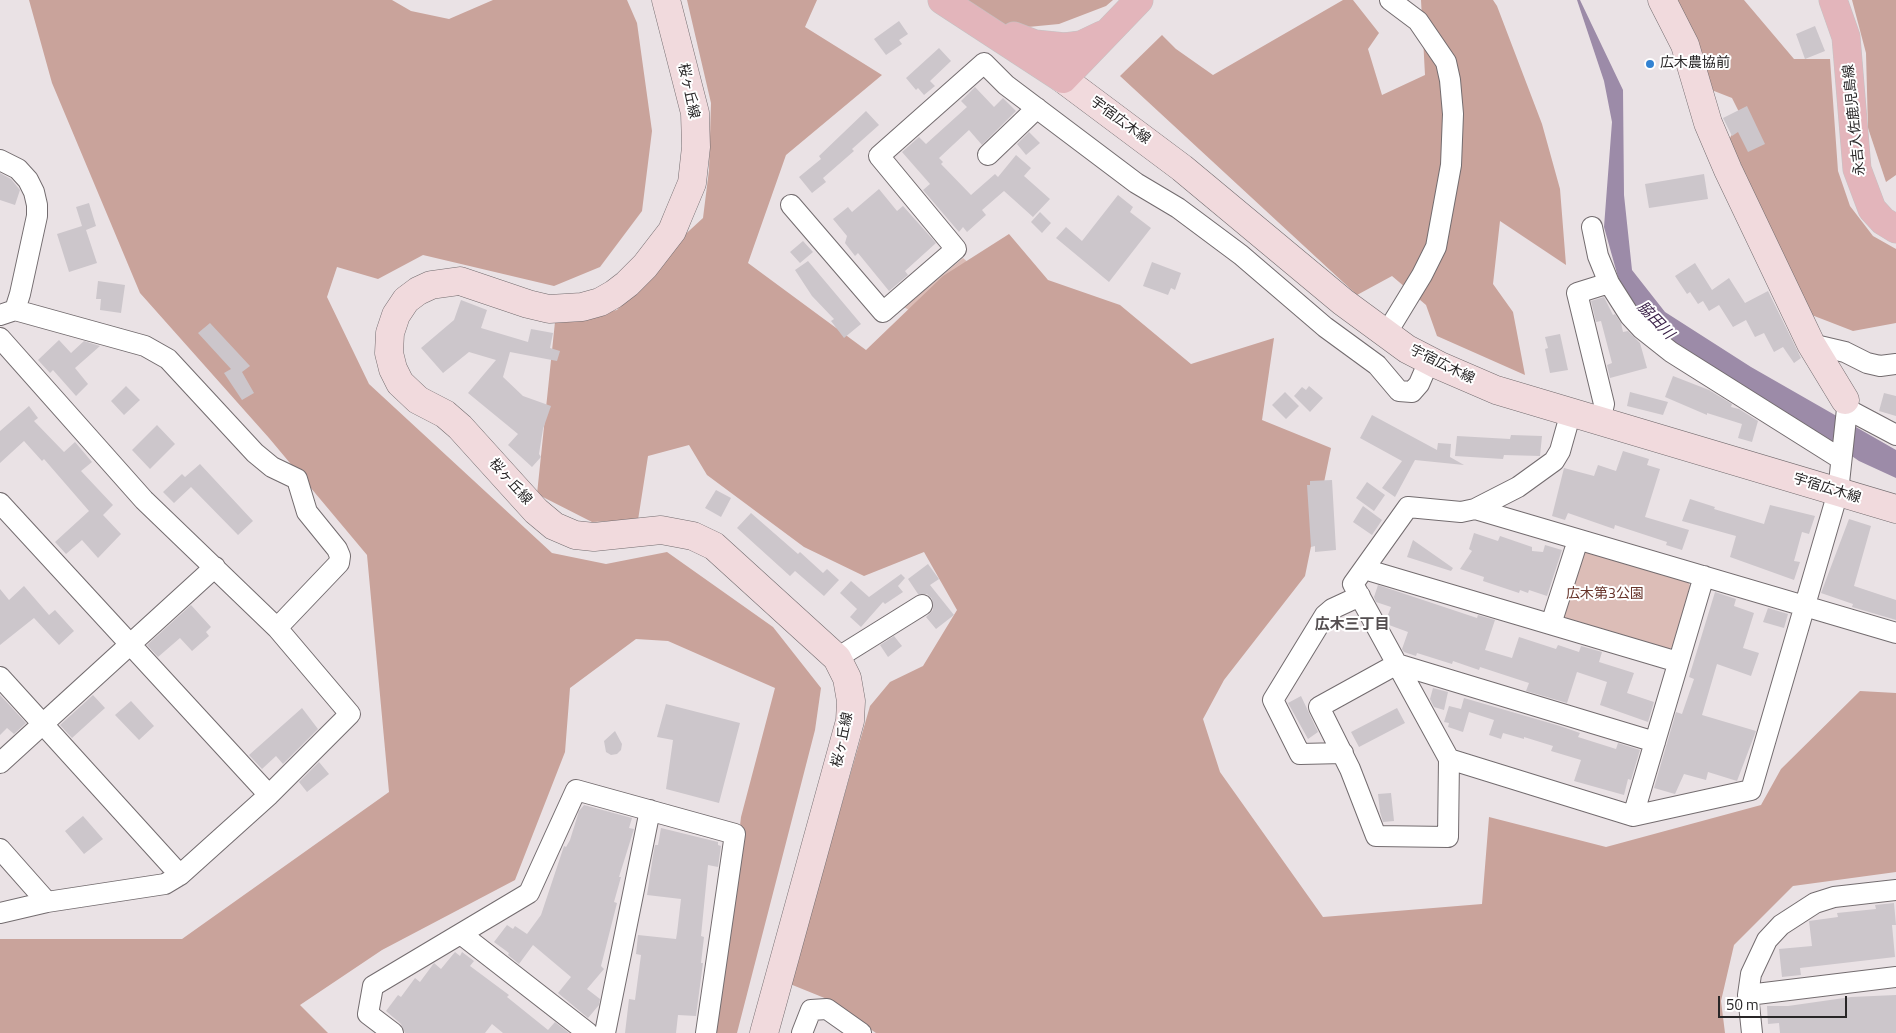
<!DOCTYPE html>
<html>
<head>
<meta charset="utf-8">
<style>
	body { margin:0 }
	#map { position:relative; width:1896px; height:1033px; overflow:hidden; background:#eae2e5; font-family:"Titillium Web",sans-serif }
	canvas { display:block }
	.scale { position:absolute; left:1718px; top:996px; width:129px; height:22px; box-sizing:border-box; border:2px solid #282627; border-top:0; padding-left:6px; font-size:15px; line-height:18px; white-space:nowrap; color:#282627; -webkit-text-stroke:4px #fff; paint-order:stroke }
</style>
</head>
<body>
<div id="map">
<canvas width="1896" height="1033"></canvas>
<div class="scale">50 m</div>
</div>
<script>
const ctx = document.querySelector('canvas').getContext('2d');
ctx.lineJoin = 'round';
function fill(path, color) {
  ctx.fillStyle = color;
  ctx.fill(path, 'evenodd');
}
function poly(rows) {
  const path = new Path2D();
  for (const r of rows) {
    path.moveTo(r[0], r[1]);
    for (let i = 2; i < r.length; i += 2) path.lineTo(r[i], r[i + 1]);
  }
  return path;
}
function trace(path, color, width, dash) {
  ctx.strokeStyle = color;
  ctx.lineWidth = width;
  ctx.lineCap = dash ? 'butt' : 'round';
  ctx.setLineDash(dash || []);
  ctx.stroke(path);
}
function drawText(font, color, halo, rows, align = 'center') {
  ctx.font = font + ' "Titillium Web","Noto Sans JP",sans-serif';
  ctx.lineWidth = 4;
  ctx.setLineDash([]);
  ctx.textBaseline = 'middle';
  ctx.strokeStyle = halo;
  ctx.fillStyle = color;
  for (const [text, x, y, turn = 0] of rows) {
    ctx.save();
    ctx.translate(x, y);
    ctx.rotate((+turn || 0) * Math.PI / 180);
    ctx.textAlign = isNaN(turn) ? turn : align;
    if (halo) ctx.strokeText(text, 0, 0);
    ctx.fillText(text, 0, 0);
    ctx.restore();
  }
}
fill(poly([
	[963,258,979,272,920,317,904,307],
	[1586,549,1687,579,1691,588,1673,647,1664,651,1564,622,1559,612]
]), '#dcbdb7');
fill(poly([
	[29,0,392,0,411,11,449,19,493,0,627,0,637,23,652,131,642,211,600,267,554,286,423,255,378,279,337,267,327,297,369,384,552,553,606,564,667,552,773,627,821,688,815,730,737,1033,716,1033,741,817,775,688,668,641,636,639,570,688,565,752,515,880,382,950,300,1005,328,1033,0,1033,0,939,182,939,389,792,367,555,269,438,140,293,52,83],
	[687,0,817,0,805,27,882,75,786,155,748,263,866,350,943,276,1009,234,1048,280,1120,305,1191,364,1274,338,1262,420,1331,448,1305,576,1224,680,1203,719,1220,772,1323,917,1482,904,1489,817,1606,847,1761,805,1781,769,1860,691,1896,693,1896,872,1793,886,1734,945,1721,1001,1725,1033,876,1033,827,999,790,984,870,706,890,682,923,666,957,610,924,552,864,576,804,547,707,475,689,445,648,456,638,520,592,522,537,494,555,322,617,310,665,253,703,218,709,170,711,103],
	[952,0,1113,0,1106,6,1059,24,1007,29],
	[1343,0,1353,0,1379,33,1368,49,1382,95,1425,75,1421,0,1493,0,1497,6,1542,124,1560,189,1566,265,1500,221,1493,284,1513,312,1525,375,1437,336,1426,305,1392,276,1357,295,1120,76,1162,35,1176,49,1213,75],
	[1677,0,1744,0,1794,59,1830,59,1838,171,1850,206,1873,236,1896,249,1896,323,1853,331,1804,312,1725,146,1742,118,1732,98,1709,89],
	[1852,0,1896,0,1896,175,1886,182,1868,128,1866,53]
]), '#c9a39b');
fill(poly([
	[1577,0,1580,0,1623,90,1624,195,1632,270,1665,312,1751,367,1896,450,1896,478,1859,461,1823,436,1676,349,1634,308,1618,277,1604,227,1612,122,1604,81]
]), '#9c8ba8');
fill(poly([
	[899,21,908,34,899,40,902,44,886,55,874,39],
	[1815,26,1825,51,1805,59,1796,34],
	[939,48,951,61,930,81,935,86,924,95,918,88,916,90,906,78],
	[975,87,994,107,1003,98,1016,111,982,145,969,130,939,158,943,162,941,164,971,195,995,174,998,177,1016,155,1031,168,1024,176,1050,199,1033,217,1004,191,982,210,986,215,967,232,963,227,959,232,923,190,930,184,902,152,919,137,926,144,967,107,961,101],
	[1747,106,1765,144,1748,152,1738,132,1732,136,1723,118],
	[866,111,879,125,852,149,854,151,823,178,826,182,812,193,799,177,821,159,819,156],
	[1029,132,1040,143,1026,155,1017,144],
	[0,173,11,179,20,190,15,205,0,200],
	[1704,174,1708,199,1649,208,1645,184],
	[879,189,897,211,903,206,936,243,905,271,908,275,889,291,858,253,855,256,845,243,847,236,833,219,848,207,852,212],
	[1118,195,1133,207,1130,212,1151,228,1109,282,1056,238,1066,227,1082,241],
	[89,203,96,226,86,230,97,263,69,272,57,234,82,226,76,207],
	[1040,212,1051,223,1042,233,1031,222],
	[803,241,813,252,800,263,790,252],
	[808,261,861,324,844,338,831,321,834,319,812,296,795,270],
	[1152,262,1181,273,1175,290,1171,288,1168,295,1143,286],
	[1695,263,1712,290,1729,278,1745,303,1768,291,1801,358,1794,363,1783,347,1774,352,1764,333,1755,337,1746,320,1733,327,1719,305,1709,311,1703,301,1698,304,1690,292,1687,294,1675,276],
	[98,281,125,285,121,313,100,310,101,299,96,299],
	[1604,297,1613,315,1615,314,1621,323,1623,332,1628,331,1640,343,1647,368,1610,378,1607,365,1612,363,1601,321,1596,322,1591,301],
	[461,300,487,310,481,328,528,342,531,329,553,333,550,348,560,351,557,361,510,352,503,377,523,396,551,406,543,429,539,454,541,457,532,467,508,445,518,434,468,393,496,360,469,352,443,373,421,348,454,320],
	[210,323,250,366,242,372,254,393,242,400,224,373,231,369,198,333],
	[1560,334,1568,370,1550,373,1545,349,1548,348,1545,337],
	[59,340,71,353,84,341,100,346,75,368,88,384,76,396,53,370,50,373,38,360],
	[1673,376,1709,390,1732,404,1731,407,1739,409,1758,421,1752,442,1738,438,1742,424,1707,413,1707,415,1665,397],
	[126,386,140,400,124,415,111,401],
	[1309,386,1323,398,1310,412,1294,396,1302,387,1306,390],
	[1285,392,1299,406,1286,419,1272,405],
	[1630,392,1668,402,1663,415,1627,406],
	[1884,393,1896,396,1896,416,1879,411],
	[29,406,38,418,34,421,64,452,75,442,92,462,81,471,113,505,103,515,121,534,98,558,82,540,66,554,55,542,89,511,44,459,42,461,24,441,0,463,0,431],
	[1372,415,1437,450,1438,443,1451,444,1450,457,1464,465,1415,460,1395,497,1382,488,1402,461,1360,438],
	[157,425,175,444,150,469,132,450],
	[1511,435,1542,436,1540,456,1504,455,1503,459,1455,456,1457,436,1510,439],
	[1623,451,1649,459,1647,465,1660,469,1645,517,1689,530,1682,550,1666,545,1667,542,1615,525,1614,529,1568,513,1565,520,1552,516,1564,468,1594,476,1598,465,1616,471],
	[200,464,253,521,238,535,191,487,174,503,163,492,182,474,185,477],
	[1332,480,1336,550,1315,552,1315,546,1311,547,1307,485,1310,485,1310,481],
	[1367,482,1385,495,1374,511,1356,498],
	[716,490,731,498,721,517,705,508],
	[1690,499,1715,507,1714,509,1764,524,1770,505,1815,516,1809,534,1802,532,1794,561,1800,562,1794,580,1730,557,1736,536,1682,521],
	[1363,506,1382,520,1372,535,1353,522],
	[751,513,798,554,800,552,823,573,827,569,839,580,824,596,795,571,790,576,737,528],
	[1849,519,1871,526,1854,586,1896,600,1896,620,1852,607,1853,604,1821,593],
	[1474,533,1498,541,1500,536,1532,547,1532,551,1543,552,1545,545,1562,550,1547,596,1529,590,1528,593,1520,590,1519,593,1483,581,1484,577,1460,569,1472,551,1469,549],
	[1413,540,1453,568,1451,571,1407,557],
	[928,564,939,579,930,585,954,615,936,629,926,617,933,610,932,599,927,594,918,594,908,579],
	[901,574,905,578,898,586,903,592,885,604,883,602,861,627,850,617,857,609,840,593,851,581,869,597],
	[1378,585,1477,618,1478,615,1495,620,1485,650,1512,658,1519,637,1556,649,1558,645,1579,652,1581,646,1602,652,1599,662,1634,673,1627,693,1654,702,1648,722,1600,705,1607,682,1577,672,1567,703,1526,691,1529,683,1480,667,1479,670,1453,661,1452,664,1417,653,1416,656,1404,652,1402,649,1408,632,1389,625,1386,620,1391,607,1376,602,1374,597],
	[24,586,49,615,55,610,74,631,59,645,34,618,0,645,0,589,9,600],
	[1715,592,1736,599,1734,606,1754,613,1743,648,1759,653,1751,676,1717,664,1702,715,1756,731,1737,781,1708,772,1706,780,1684,774,1675,794,1654,788,1676,712,1682,714,1694,679,1689,677],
	[191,605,211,627,206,632,209,636,192,651,180,638,158,657,147,645],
	[1768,608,1788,614,1784,628,1763,622],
	[894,636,902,646,888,657,880,645],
	[1433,688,1448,692,1444,710,1434,707,1430,699],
	[0,695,26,723,14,734,7,728,0,735],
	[93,695,105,708,72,738,60,725],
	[1301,696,1318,732,1308,739,1288,703],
	[1464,698,1560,726,1580,733,1578,737,1616,749,1618,743,1640,750,1631,780,1628,779,1624,795,1574,781,1581,760,1551,751,1553,746,1524,737,1524,739,1503,733,1501,739,1489,735,1494,720,1469,712,1463,732,1448,727,1449,723,1444,722,1449,706,1461,709],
	[131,701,154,726,139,740,115,715],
	[666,704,740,723,719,803,666,789,673,740,657,737],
	[302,708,318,729,283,764,276,756,262,769,249,755],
	[1397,708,1405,723,1359,747,1351,732],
	[615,731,622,744,621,750,617,754,611,755,606,752,604,741],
	[319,762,329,774,307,792,299,782],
	[1391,793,1394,821,1383,822,1380,812,1378,794],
	[584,805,632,818,629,828,634,829,619,877,621,877,614,902,617,903,601,966,604,969,587,989,600,999,599,1005,588,1018,558,993,571,977,533,945,519,964,508,955,509,953,494,942,507,925,513,929,515,926,527,934,541,915,564,846,566,847,570,840,579,811],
	[83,816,103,839,84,854,65,831],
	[661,828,718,842,718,845,721,846,718,867,708,865,701,936,704,937,701,963,703,963,696,1016,678,1015,676,1033,625,1033,629,999,635,1000,641,955,636,954,638,935,676,939,677,933,681,899,647,895,653,856,655,845,658,845],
	[1894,903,1896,925,1892,925,1895,957,1800,968,1801,975,1782,977,1779,949,1812,946,1809,921,1838,917,1837,913,1876,909,1875,905],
	[455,952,460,956,462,952,474,961,470,966,509,995,507,997,548,1030,555,1022,569,1033,503,1033,492,1024,485,1033,405,1033,401,1024,386,1011,398,995,401,997,415,978,420,982,434,963,441,969],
	[1896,995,1896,1033,1780,1033,1779,1023,1768,1024,1767,1006,1788,1006,1851,997]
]), '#ccc6cb');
const street = poly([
	[988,155,1037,108],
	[0,160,18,169,28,180,34,192,37,205,37,216,20,294,15,310,0,315],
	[791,205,883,312,956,249,879,156,984,63,1006,85,1136,183,1178,208,1241,255,1325,327,1377,365,1399,391,1412,392,1419,384,1429,361],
	[1592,227,1598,256,1609,283,1630,316,1642,329,1671,352,1841,459],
	[1386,334,1422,275,1436,247,1451,165,1453,114,1450,80,1446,62,1418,21,1390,0],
	[0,338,144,500,277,628,339,563,340,556,337,549,307,512,297,479,272,467,255,453,168,359,145,346,15,310],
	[1811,344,1845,352,1867,363,1880,366,1896,364],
	[1847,409,1896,435],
	[1571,412,1560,451,1554,461,1518,487,1475,509,1461,512,1408,507,1353,584,1449,759,1633,816,1751,790,1838,492,1847,409,1845,400],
	[1600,421,1604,404,1577,293,1609,283],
	[0,503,269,795],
	[1475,509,1896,633],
	[1364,569,1678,662],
	[1551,624,1578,540],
	[837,658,922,605],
	[0,677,180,875],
	[1343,753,1300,754,1273,700,1325,615,1332,609,1360,596],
	[1449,759,1448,837,1376,836,1350,769,1319,707,1397,664,1655,742],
	[0,763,215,567],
	[1633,816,1704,576],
	[0,849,47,902],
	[0,913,47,902,165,884,180,875,269,795,350,714,277,628],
	[461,934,588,1033],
	[1748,995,1896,977],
	[393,1033,368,1014,373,986,529,893,576,790,735,834,706,1033],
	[605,1033,650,810],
	[802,1033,811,1010,827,1009,861,1033],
	[1752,1033,1748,995,1751,974,1767,940,1781,925,1815,903,1834,897,1896,890]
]);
const secondary = poly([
	[666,0,695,113,696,147,692,183,679,214,672,231,645,266,627,284,614,294,600,302,582,307,549,309,528,304,460,281,431,285,418,291,406,300,396,315,390,333,389,353,393,369,400,383,418,400,445,414,460,427,536,511,554,526,575,535,594,537,661,530,693,536,714,546,837,658,847,678,851,701,850,721,764,1033],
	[1662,0,1685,45,1708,123,1728,170,1811,344,1845,400],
	[1063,79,1182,168,1343,302,1407,349,1438,365,1496,390,1896,509]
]);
const primary = poly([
	[942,0,1063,79,1139,0],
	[1833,0,1846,37,1857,169,1872,209,1883,221,1896,229],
	[1014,36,1035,44,1065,47,1081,45,1102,35]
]);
trace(street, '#736c6f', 22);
trace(secondary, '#736c6f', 29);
trace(primary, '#c3c2c3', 29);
trace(street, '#fff', 20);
trace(secondary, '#f1dadd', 28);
trace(primary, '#e3b5bb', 28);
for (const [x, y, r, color] of [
	[1650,64,5,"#3282d2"]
]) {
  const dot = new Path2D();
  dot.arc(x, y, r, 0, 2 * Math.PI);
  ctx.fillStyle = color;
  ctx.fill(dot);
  trace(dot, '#fff', 2);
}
drawText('14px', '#282627', '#fff', [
	["広木農協前",1660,64]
], 'left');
drawText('14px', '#282627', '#fff', [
	["桜ヶ丘線",688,91,78],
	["永吉入佐鹿児島線",1855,120,-96],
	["宇宿広木線",1120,121,36],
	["宇宿広木線",1442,365,26],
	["桜ヶ丘線",510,482,48],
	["宇宿広木線",1827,489,17],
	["桜ヶ丘線",843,740,-78]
]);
drawText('14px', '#673329', '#fff', [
	["広木第3公園",1605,595]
]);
drawText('italic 15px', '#371d45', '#fff', [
	["脇田川",1655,321,46]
]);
drawText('bold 15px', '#544e50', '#fff', [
	["広木三丁目",1352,625]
]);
</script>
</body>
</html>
